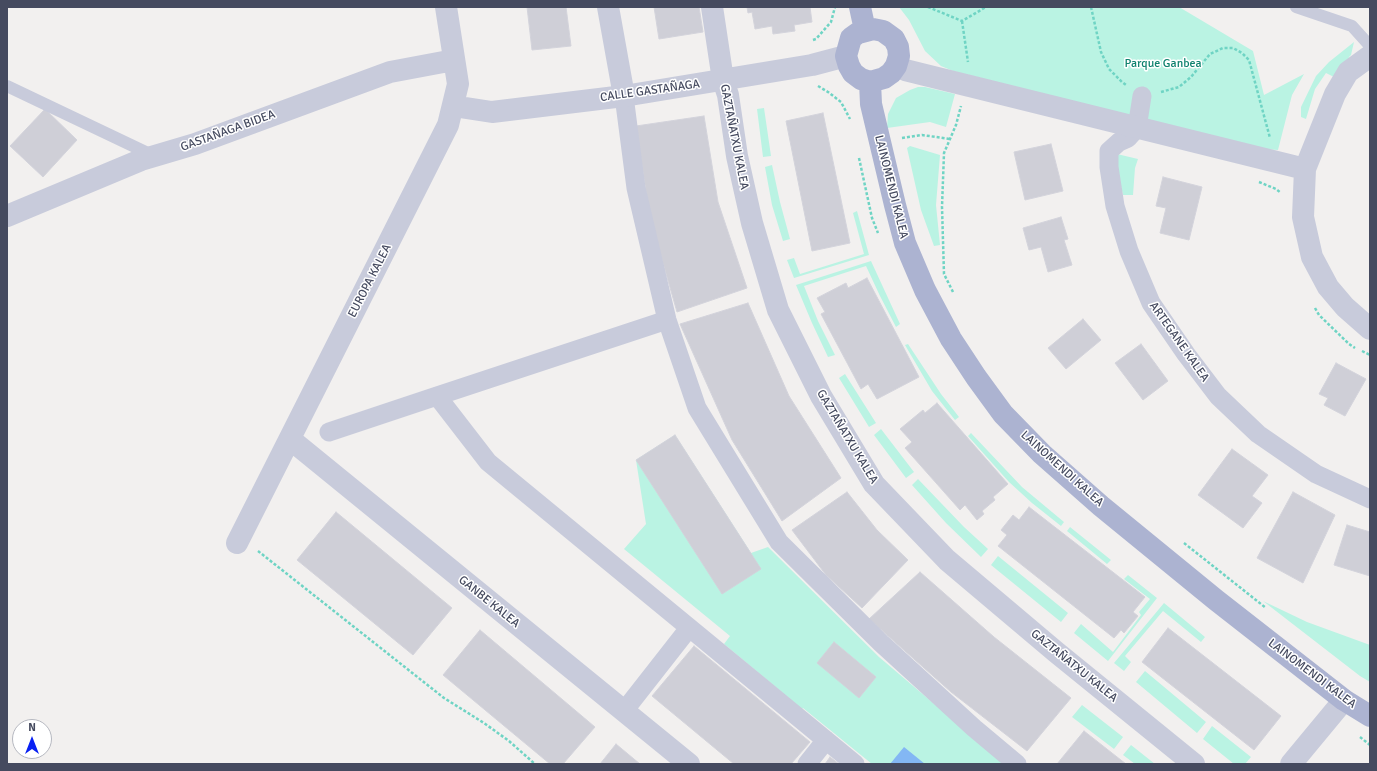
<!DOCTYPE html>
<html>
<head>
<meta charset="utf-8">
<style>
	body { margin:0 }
	#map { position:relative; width:1377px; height:771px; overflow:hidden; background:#f2f0ef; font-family:Signika,sans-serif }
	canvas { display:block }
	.frame { position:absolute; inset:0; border:8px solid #454a5f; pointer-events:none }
	.north { position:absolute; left:12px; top:719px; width:40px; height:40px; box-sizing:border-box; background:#fff; border:1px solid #b5b7bf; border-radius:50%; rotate:0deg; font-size:11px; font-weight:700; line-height:16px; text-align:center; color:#454a5f }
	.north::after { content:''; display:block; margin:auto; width:14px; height:18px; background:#0921f3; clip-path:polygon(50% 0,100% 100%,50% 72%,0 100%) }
</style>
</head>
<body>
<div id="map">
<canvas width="1377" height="771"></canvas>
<div class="frame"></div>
<div class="north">N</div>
</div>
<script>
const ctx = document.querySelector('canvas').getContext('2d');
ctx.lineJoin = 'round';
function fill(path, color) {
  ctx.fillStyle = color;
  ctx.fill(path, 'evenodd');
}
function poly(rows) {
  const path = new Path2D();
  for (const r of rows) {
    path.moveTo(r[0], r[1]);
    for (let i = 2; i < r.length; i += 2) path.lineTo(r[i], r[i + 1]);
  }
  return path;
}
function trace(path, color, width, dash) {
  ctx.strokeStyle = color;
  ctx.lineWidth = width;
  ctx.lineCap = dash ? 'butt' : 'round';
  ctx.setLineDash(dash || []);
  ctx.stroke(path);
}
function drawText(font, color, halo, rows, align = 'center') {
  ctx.font = font + ' Signika,sans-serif';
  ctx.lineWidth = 3;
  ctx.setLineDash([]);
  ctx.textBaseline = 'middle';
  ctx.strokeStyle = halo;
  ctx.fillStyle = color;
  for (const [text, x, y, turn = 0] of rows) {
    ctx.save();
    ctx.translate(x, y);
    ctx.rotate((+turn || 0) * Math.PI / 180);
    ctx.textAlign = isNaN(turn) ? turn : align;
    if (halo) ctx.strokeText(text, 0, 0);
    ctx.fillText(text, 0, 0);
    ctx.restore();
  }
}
fill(poly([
	[899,7,1179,7,1253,51,1264,95,1304,74,1292,95,1278,150,1264,149,953,71,941,66,925,51,909,20],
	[1354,42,1351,55,1349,57,1348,61,1334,77,1326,73,1315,89,1306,119,1301,117,1301,107,1316,76,1329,62],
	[918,87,925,87,955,94,946,127,930,122,887,128,888,114,896,98,910,90],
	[764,108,771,156,763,157,757,109],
	[910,146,940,155,936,205,940,245,934,246,921,210,907,148],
	[1117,154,1138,159,1135,168,1133,195,1123,195,1118,174],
	[772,165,780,202,790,239,783,241,772,205,765,167],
	[857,211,869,255,794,278,787,260,794,258,800,274,864,254,853,213],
	[871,261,900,324,896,327,880,296,866,266,804,286,818,321,835,355,828,357,812,323,796,285],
	[908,344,941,394,959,417,955,420,932,391,905,345],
	[845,374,876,423,869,427,839,378],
	[881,429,914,472,906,478,874,435],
	[971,433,1022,487,1064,522,1061,526,1032,503,1009,482,968,436],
	[675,435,751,553,768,547,879,657,1005,764,872,764,803,708,802,709,724,644,730,636,624,549,646,524,636,460],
	[918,479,964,527,988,549,981,557,946,523,912,485],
	[1070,527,1111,560,1107,564,1067,531],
	[998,556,1068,613,1061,622,991,565],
	[1128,575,1157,598,1108,661,1074,633,1081,624,1113,652,1141,615,1139,612,1150,599,1124,579],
	[1263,601,1307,622,1370,645,1370,682,1360,676],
	[1164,603,1205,637,1201,642,1163,611,1125,656,1131,662,1124,671,1114,663],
	[1145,671,1206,722,1197,733,1136,682],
	[1082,705,1123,737,1114,749,1072,717],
	[1212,726,1251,757,1245,764,1234,764,1203,739],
	[1131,745,1155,764,1135,764,1123,755]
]), '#baf3e3');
fill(poly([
	[904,747,925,764,890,764]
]), '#83b7f4');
const building = poly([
	[527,7,566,7,571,46,532,50,527,7],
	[654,7,699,7,703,32,659,39,654,7],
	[747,7,810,7,812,22,794,25,795,31,773,34,772,26,755,29,752,12,748,13,747,7],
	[45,109,77,140,43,177,10,146,45,109],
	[823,113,850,243,812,251,786,121,823,113],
	[704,116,718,202,747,288,677,312,650,218,636,126,704,116],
	[1051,144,1063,191,1025,200,1014,152,1051,144],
	[1163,177,1202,187,1189,240,1160,233,1166,208,1156,206,1163,177],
	[1061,217,1068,239,1064,240,1072,265,1048,272,1041,247,1029,250,1023,228,1061,217],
	[867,278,919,377,877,399,868,384,861,389,821,314,825,312,817,298,846,283,848,288,867,278],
	[748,303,789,396,841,478,782,521,732,440,680,324,748,303],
	[1083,319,1101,340,1066,369,1048,348,1083,319],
	[1141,344,1168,381,1143,400,1115,363,1141,344],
	[1336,363,1366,379,1345,416,1324,405,1328,398,1319,394,1336,363],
	[937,403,1008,484,993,497,995,500,982,511,984,514,977,520,965,505,960,510,905,448,912,442,900,429,923,410,925,413,937,403],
	[675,435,761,569,722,594,636,460,675,435],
	[1232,449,1268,475,1252,496,1262,503,1243,528,1198,495,1232,449],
	[847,492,877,530,908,560,862,608,826,575,792,530,847,492],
	[1293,492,1335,515,1303,583,1257,558,1293,492],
	[1029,507,1145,597,1133,612,1138,616,1124,633,1121,630,1114,638,998,546,1007,535,1001,530,1013,515,1019,520,1029,507],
	[336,512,452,608,413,655,297,560,336,512],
	[1347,525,1370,532,1370,576,1334,565,1347,525],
	[920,572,994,637,1071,698,1027,751,951,692,869,619,920,572],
	[1168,628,1281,716,1254,750,1142,662,1168,628],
	[480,630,595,727,563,764,550,764,443,675,480,630],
	[834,642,876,677,859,698,817,663,834,642],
	[694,646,810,742,791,764,734,764,652,696,694,646],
	[1084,731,1126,764,1057,764,1084,731],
	[616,744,640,764,600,764,616,744],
	[830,757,839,764,825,764,830,757]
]);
fill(building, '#cfcfd7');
trace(building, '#d3d3db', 1);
trace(poly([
	[928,7,962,21,986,7],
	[1091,7,1101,52,1109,69,1122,82,1126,85],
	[962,21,968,62],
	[813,40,816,39,831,22,835,7],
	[818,86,828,92,841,102,850,119],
	[1161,92,1179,87,1191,77,1210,54,1223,48,1233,48,1242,53,1249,60,1270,138],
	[902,138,922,135,950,139],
	[859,158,872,218,878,233],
	[1259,182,1276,189,1281,193],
	[953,292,944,274,942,207,944,153,956,125,961,106],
	[1315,308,1319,315,1349,344,1355,348],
	[1362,351,1370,355],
	[1184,543,1266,608],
	[258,551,444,698,484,723,509,741,535,764],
	[1360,737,1370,745]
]), '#6fd4c4', 2.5, [3, 2]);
trace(poly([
	[1296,7,1352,26,1370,46],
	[7,86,154,156]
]), '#c8cbdb', 12);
trace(poly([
	[624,96,636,188,667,320,697,408,779,542,881,643,974,728,1017,764],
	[1142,96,1137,128,1128,138,1119,142,1109,151,1109,167,1115,206,1129,251,1151,303,1186,354,1218,396,1258,434,1316,474,1370,499],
	[437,396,667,320],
	[329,432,437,396,488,462,855,764],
	[624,711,689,628],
	[807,764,826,740]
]), '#c8cbdb', 19);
trace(poly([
	[608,7,624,96],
	[712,7,723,80,728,95,737,156,752,223,778,310,821,396,874,484,947,560,1056,652,1194,764],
	[1370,56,1348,72,1335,94,1305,169,1303,217,1312,257,1328,287,1345,307,1370,329],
	[896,66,905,70,1305,169],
	[453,106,492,112,624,96,812,65,846,56],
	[7,216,141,160,195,144,390,72,454,60],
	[290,439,689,764],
	[237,543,448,125,458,84,446,7],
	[1291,764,1344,700]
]), '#c8cbdb', 22);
trace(poly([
	[860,7,865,30],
	[873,29,883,31,894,39,898,47,899,56,896,66,891,73,884,78,870,82,861,79,853,73,849,66,846,56,851,38,858,33,873,29],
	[870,82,871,104,895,205,905,243,925,290,951,339,976,377,1003,414,1042,454,1101,506,1216,600,1344,700,1370,716]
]), '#acb3d1', 22);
drawText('12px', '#0f826e', '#fff', [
	["Parque Ganbea",1163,64]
]);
drawText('12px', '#454a5f', '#fff', [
	["CALLE GASTAÑAGA",650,91,-8],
	["GASTAÑAGA BIDEA",228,131,-20],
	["GAZTAÑATXU KALEA",734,137,79],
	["LAINOMENDI KALEA",891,187,76],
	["EUROPA KALEA",370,281,-63],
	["ARTEGANE KALEA",1179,342,55],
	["GAZTAÑATXU KALEA",847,437,59],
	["LAINOMENDI KALEA",1062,469,42],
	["GANBE KALEA",489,602,39],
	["GAZTAÑATXU KALEA",1074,666,39],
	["LAINOMENDI KALEA",1312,674,37]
]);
</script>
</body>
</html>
